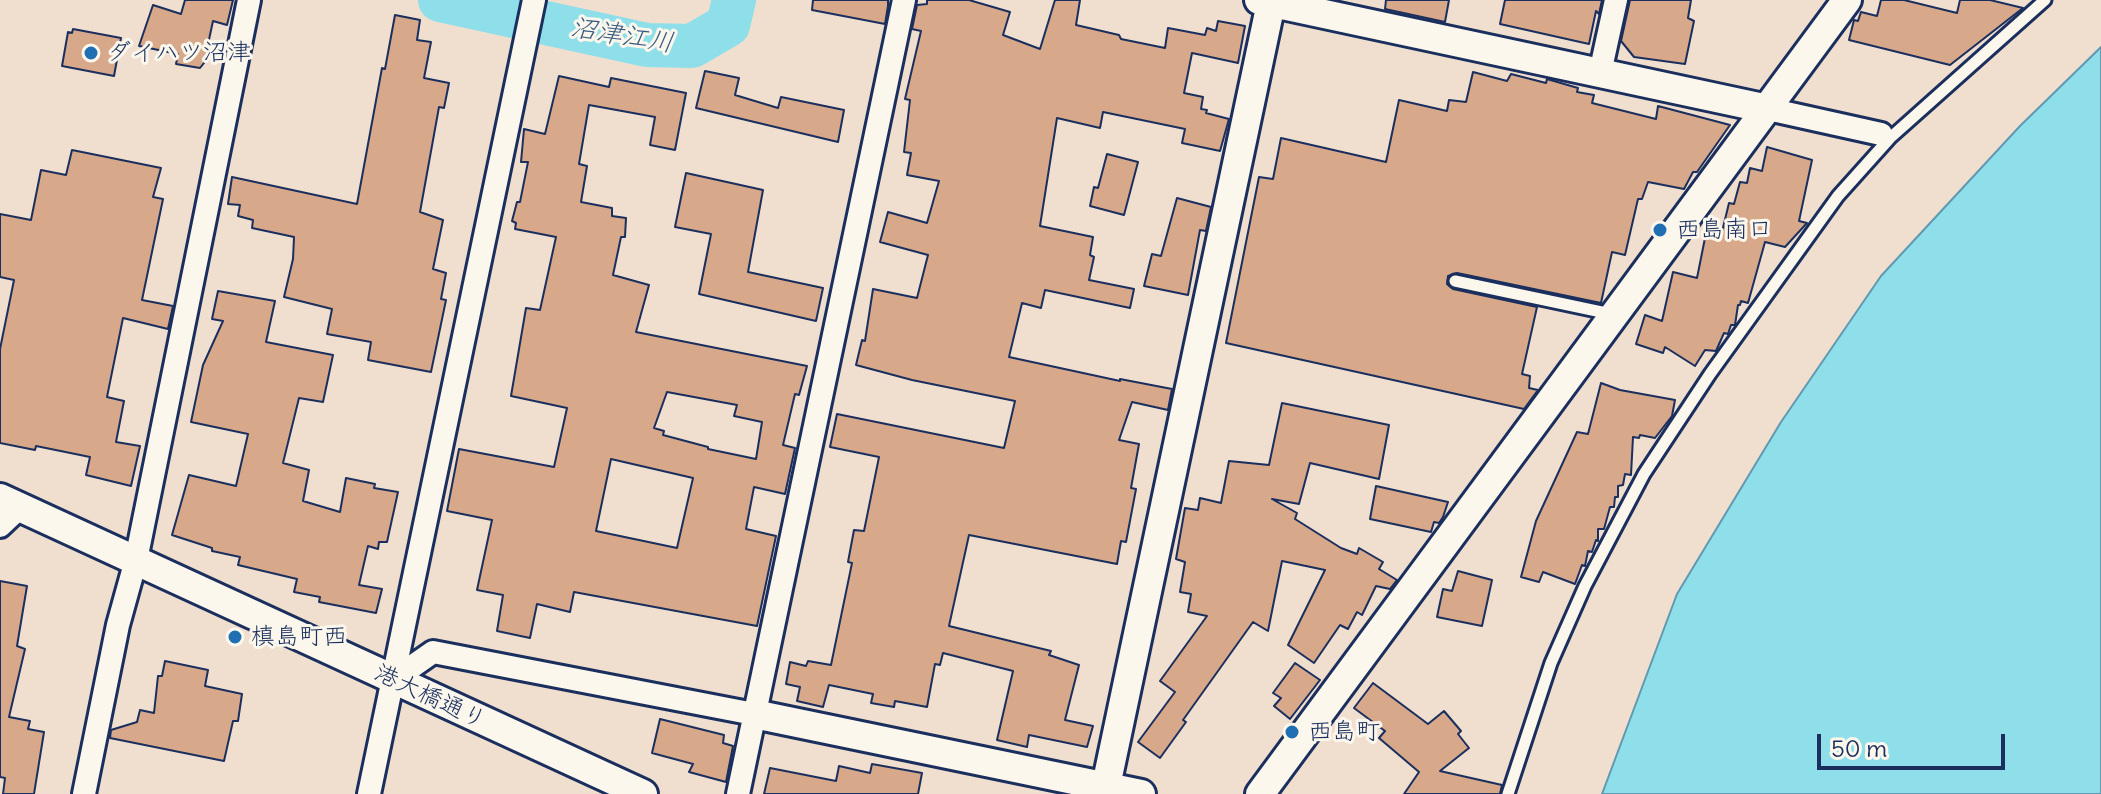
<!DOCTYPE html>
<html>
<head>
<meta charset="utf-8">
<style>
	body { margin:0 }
	#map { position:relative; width:2101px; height:794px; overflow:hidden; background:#f0dfcf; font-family:Delius,sans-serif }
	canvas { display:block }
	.scale { position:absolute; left:1817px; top:734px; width:188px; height:36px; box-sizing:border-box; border:4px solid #1b2f5e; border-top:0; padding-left:10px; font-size:24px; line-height:28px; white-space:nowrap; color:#1b2f5e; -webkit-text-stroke:6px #fbf7ec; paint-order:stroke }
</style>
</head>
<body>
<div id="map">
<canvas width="2101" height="794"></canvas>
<div class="scale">50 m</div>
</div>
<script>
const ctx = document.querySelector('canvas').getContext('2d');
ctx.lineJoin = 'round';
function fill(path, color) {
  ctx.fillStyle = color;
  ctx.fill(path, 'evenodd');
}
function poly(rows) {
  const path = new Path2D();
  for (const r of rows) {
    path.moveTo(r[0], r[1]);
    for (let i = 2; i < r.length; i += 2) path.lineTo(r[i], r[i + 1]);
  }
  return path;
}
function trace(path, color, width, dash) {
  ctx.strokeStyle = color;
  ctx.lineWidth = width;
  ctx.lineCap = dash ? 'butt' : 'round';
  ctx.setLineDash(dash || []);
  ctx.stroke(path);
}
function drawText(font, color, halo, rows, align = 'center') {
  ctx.font = font + ' Delius,"Klee One",sans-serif';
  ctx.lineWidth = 6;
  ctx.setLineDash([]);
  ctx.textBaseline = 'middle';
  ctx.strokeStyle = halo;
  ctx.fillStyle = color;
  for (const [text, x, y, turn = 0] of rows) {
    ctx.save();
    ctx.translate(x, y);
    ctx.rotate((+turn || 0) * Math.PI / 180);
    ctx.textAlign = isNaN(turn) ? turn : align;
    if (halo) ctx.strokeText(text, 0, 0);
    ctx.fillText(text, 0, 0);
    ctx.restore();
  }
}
const water = poly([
	[2101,47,2101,794,1602,794,1677,594,1781,422,1881,276,2020,126,2101,47]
]);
fill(water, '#8edfe9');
trace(water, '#6099b1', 2);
trace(poly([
	[440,0,647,45,692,46,728,25,734,0]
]), '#8edfe9', 44);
const building = poly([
	[185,0,233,0,227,25,213,21,204,63,200,68,176,64,178,54,139,46,153,5,181,14,185,0],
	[813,0,888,0,888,6,885,24,812,10,813,0],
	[927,0,969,0,1010,12,1003,35,1040,49,1055,0,1080,0,1076,25,1119,35,1121,39,1165,48,1168,28,1205,35,1207,28,1216,31,1218,21,1245,26,1238,63,1192,53,1184,93,1203,97,1201,109,1207,110,1206,113,1229,119,1220,151,1182,143,1185,129,1103,112,1100,128,1057,118,1040,226,1093,237,1090,255,1094,257,1089,280,1134,289,1130,308,1045,290,1041,308,1022,303,1009,357,1120,381,1120,379,1172,389,1168,410,1132,402,1119,440,1139,444,1131,488,1136,489,1126,542,1121,541,1117,564,969,535,949,626,1051,651,1049,655,1079,665,1065,720,1093,726,1087,747,1029,735,1027,747,997,740,1013,671,943,653,940,665,935,664,927,707,895,701,894,707,871,703,873,694,829,685,823,707,797,701,800,687,786,684,790,662,806,666,808,661,831,665,852,563,848,562,854,530,864,531,879,457,830,447,837,414,1004,448,1015,401,912,380,856,365,862,340,865,341,873,289,917,298,928,255,880,242,888,212,927,223,939,181,907,175,911,153,904,152,910,100,905,99,921,31,912,29,917,5,927,4,927,0],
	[1386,0,1449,0,1445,22,1385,9,1386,0],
	[1505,0,1602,0,1599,14,1596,11,1589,44,1500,24,1505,0],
	[1630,0,1691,0,1688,18,1694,21,1685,64,1634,57,1621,41,1630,0],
	[1881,0,1904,0,1957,13,1960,0,1990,0,2023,8,1950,65,1849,40,1854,20,1858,21,1861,12,1877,16,1881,0],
	[395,15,420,20,417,40,431,42,424,78,449,83,444,108,439,107,420,212,443,220,433,269,446,273,441,299,446,300,431,372,368,360,371,342,327,334,332,309,284,297,293,259,294,237,252,228,253,220,238,216,240,205,228,204,232,177,357,204,382,68,385,69,395,15],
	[73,29,121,38,114,76,62,66,68,32,72,33,73,29],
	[705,71,739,78,735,95,778,108,781,97,844,110,838,142,696,108,705,71],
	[1473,72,1507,81,1511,74,1546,83,1547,79,1578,88,1577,92,1594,95,1592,103,1656,119,1658,106,1730,125,1697,172,1693,172,1684,189,1648,182,1642,199,1638,199,1625,255,1612,252,1601,303,1457,273,1448,276,1447,284,1453,289,1537,307,1522,374,1530,376,1529,388,1538,390,1524,409,1226,343,1259,177,1273,179,1281,138,1386,162,1399,100,1447,111,1449,100,1466,102,1473,72],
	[559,76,609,87,611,78,686,93,675,150,650,145,655,117,589,105,579,164,587,166,581,202,612,208,612,216,626,218,625,237,621,237,613,275,649,285,636,332,807,366,799,395,795,394,783,445,795,448,785,494,754,487,746,529,776,536,757,626,574,592,570,612,537,604,530,638,497,631,503,595,477,590,492,520,447,511,459,449,554,467,567,408,511,396,526,308,540,310,556,237,515,229,516,223,512,221,517,202,520,202,528,162,521,162,524,129,545,134,559,76],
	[667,392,737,405,734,416,762,422,756,459,708,449,708,447,663,435,664,431,654,428,667,392],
	[611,459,693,478,677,548,596,531,611,459],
	[1767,147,1812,160,1799,221,1807,223,1785,247,1765,242,1748,303,1741,301,1740,305,1738,305,1735,325,1731,325,1728,334,1724,333,1716,351,1705,350,1695,366,1665,347,1663,353,1636,344,1645,315,1662,321,1673,272,1697,278,1706,233,1721,236,1729,203,1734,204,1740,182,1747,183,1750,168,1762,171,1767,147],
	[72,150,161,168,153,197,163,199,142,300,173,306,168,329,123,318,107,397,124,401,116,442,140,446,131,486,86,475,90,457,36,446,35,450,0,443,0,349,14,280,0,277,0,214,31,220,41,170,66,175,72,150],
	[1107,154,1138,162,1124,215,1090,206,1094,187,1098,188,1107,154],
	[686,173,763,190,748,272,823,288,816,321,699,294,711,234,675,227,686,173],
	[1177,198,1211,207,1206,231,1200,230,1188,295,1144,286,1152,254,1161,256,1177,198],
	[218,291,275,301,266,342,333,355,323,402,299,398,283,463,309,470,303,501,340,512,346,478,375,484,374,488,398,492,387,542,379,542,378,549,368,546,359,585,382,589,376,613,319,602,320,597,294,592,297,579,238,565,240,557,212,551,212,548,172,535,189,475,236,486,248,434,191,422,203,365,223,321,212,319,218,291],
	[1601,383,1620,390,1675,400,1672,416,1655,438,1640,435,1639,438,1633,437,1631,475,1625,474,1623,485,1618,486,1618,497,1615,497,1614,507,1610,507,1604,529,1598,529,1598,541,1596,540,1592,552,1588,551,1585,566,1582,565,1575,584,1543,572,1539,582,1521,577,1536,521,1577,432,1588,434,1601,383],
	[1282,403,1389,425,1379,479,1310,463,1299,504,1272,499,1297,513,1295,519,1341,548,1357,554,1359,548,1383,562,1379,569,1397,580,1390,589,1376,586,1362,615,1357,612,1348,629,1340,625,1314,663,1288,645,1325,570,1282,561,1268,631,1253,622,1183,720,1186,722,1160,758,1138,742,1175,692,1160,681,1207,616,1188,612,1191,594,1180,592,1185,562,1176,559,1185,508,1198,510,1200,498,1221,503,1229,461,1269,465,1282,403],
	[1376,486,1448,502,1443,517,1439,523,1434,522,1431,532,1370,519,1376,486],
	[1458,571,1492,580,1482,626,1437,617,1443,589,1452,591,1458,571],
	[0,581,27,586,17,646,25,649,9,717,30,721,28,729,44,732,34,794,3,794,5,778,0,777,0,581],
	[165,661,208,670,205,686,242,694,238,721,233,721,224,761,110,738,111,730,137,722,140,710,154,713,158,676,162,676,165,661],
	[1295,663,1320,680,1290,719,1274,706,1281,698,1273,693,1295,663],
	[1373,683,1428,724,1444,711,1461,731,1458,734,1469,748,1440,771,1502,785,1500,794,1404,794,1419,772,1379,738,1385,731,1354,708,1373,683],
	[660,719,724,735,723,743,733,746,726,782,689,772,693,764,652,753,660,719],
	[872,764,922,773,918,794,764,794,770,768,836,781,839,766,870,773,872,764]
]);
fill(building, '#d7a88a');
trace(building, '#1b2f5e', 2);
const service = poly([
	[1455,281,1611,314],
	[1508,794,1551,663,1585,586,1644,474,1710,374,1838,196,1890,138,2045,0]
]);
const minor = poly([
	[1600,73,1616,0],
	[1768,109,1881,134],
	[0,526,19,508],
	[393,680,433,652,754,714],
	[84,794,118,625,136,560,249,0],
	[369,794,534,0],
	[738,794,904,0]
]);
const tertiary = poly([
	[1259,0,1768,109],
	[0,498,643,794],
	[754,714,1141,794],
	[1106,786,1271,3],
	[1260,794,1847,0]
]);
trace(service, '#1b2f5e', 17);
trace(minor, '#1b2f5e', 28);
trace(tertiary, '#1b2f5e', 34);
trace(service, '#fbf7ec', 11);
trace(minor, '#fbf7ec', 22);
trace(tertiary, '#fbf7ec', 28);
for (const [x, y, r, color] of [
	[91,53,8,"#1f6fb2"],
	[1660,230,8,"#1f6fb2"],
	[235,637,8,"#1f6fb2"],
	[1292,732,8,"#1f6fb2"]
]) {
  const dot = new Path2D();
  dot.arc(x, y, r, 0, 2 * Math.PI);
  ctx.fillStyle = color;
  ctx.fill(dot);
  trace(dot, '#fbf7ec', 3);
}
drawText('24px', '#1b2f5e', '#fbf7ec', [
	["ダイハツ沼津",107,53],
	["西島南口",1676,230],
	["槙島町西",251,637],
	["西島町",1308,732]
], 'left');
drawText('24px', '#1b2f5e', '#fbf7ec', [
	["港大橋通り",430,697,25]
]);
drawText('italic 26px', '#385b81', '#fbf7ec', [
	["沼津江川",622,36,9]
]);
</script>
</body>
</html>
